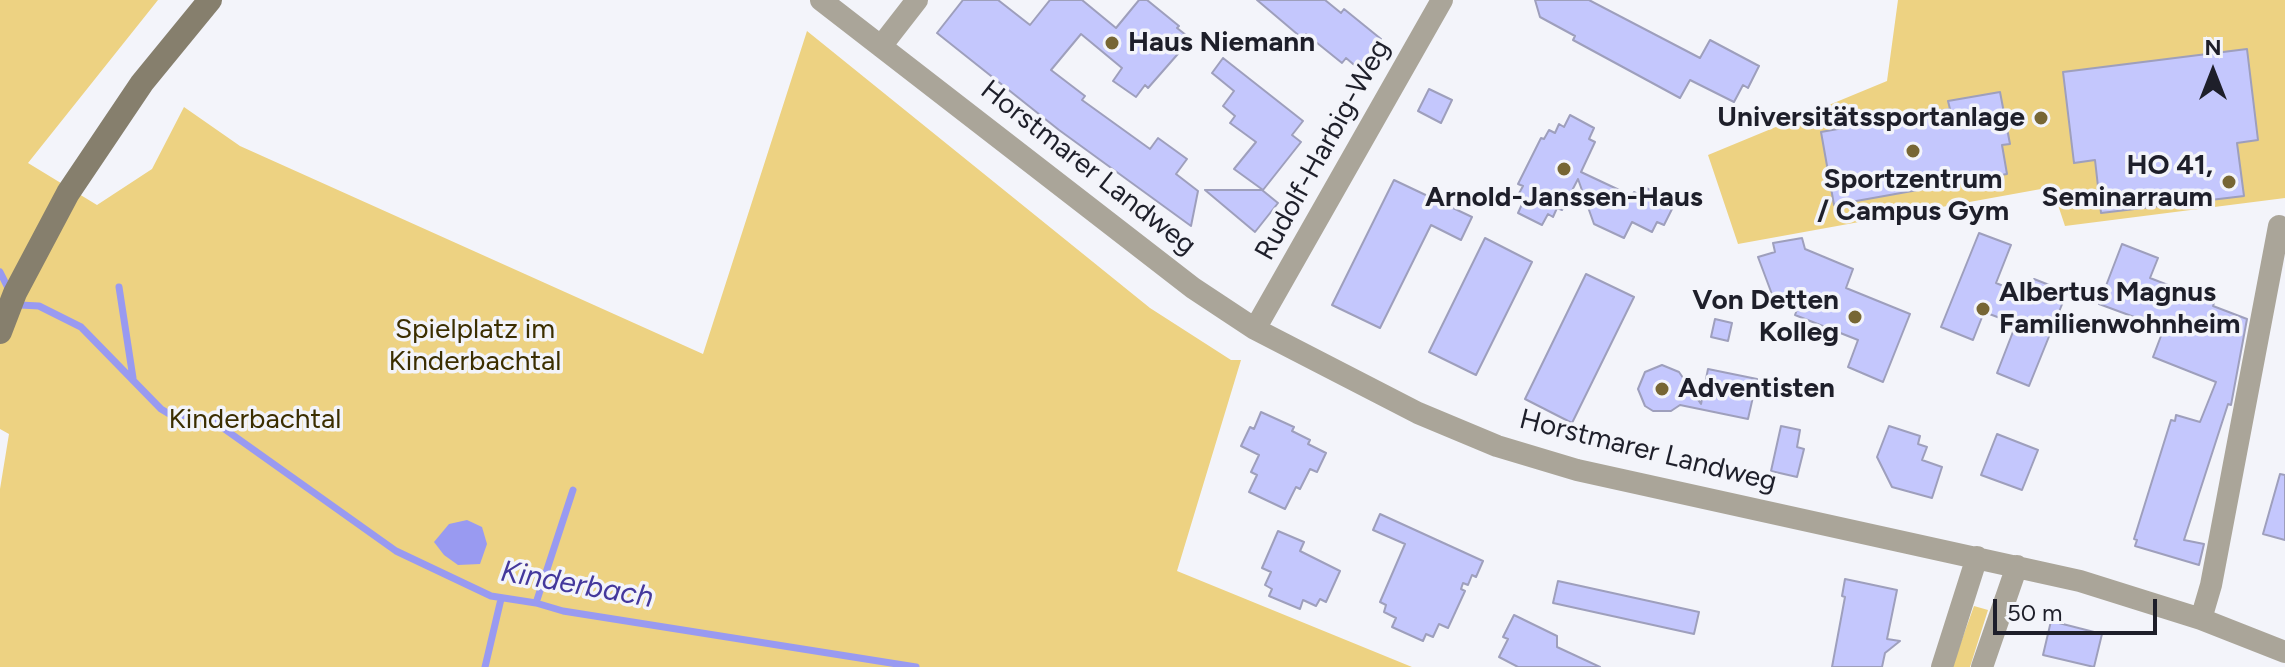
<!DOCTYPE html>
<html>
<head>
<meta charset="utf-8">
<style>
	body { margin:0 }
	#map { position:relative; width:2285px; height:667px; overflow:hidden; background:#f3f4fa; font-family:Figtree,sans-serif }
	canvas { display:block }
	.north { position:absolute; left:2173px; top:32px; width:80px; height:80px; -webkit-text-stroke:6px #f3f4fa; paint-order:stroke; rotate:0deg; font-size:22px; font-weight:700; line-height:32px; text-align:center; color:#1e1f2a }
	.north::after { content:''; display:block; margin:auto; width:28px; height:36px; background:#1e1f2a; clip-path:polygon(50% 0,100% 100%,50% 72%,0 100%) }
	.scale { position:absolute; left:1993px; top:599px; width:164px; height:36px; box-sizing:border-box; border:4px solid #1e1f2a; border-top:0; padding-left:10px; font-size:24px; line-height:28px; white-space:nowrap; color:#1e1f2a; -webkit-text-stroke:6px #f3f4fa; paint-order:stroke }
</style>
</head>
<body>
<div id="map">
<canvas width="2285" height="667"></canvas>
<div class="north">N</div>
<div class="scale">50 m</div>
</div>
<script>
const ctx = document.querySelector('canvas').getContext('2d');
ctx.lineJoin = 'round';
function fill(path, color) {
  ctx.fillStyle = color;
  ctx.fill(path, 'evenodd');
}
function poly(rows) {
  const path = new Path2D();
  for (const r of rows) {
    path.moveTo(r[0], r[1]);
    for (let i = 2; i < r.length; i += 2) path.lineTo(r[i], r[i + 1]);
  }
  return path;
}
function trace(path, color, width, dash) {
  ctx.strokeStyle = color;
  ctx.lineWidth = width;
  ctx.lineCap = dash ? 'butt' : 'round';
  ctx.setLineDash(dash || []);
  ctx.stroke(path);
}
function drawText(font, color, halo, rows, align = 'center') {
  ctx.font = font + ' Figtree,sans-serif';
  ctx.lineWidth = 7;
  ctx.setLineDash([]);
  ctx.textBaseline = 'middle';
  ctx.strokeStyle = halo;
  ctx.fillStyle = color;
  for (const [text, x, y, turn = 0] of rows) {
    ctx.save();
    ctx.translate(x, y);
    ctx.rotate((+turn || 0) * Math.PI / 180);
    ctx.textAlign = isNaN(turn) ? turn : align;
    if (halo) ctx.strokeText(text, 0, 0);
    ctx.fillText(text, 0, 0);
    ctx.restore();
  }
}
fill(poly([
	[0,0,158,0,28,163,97,205,152,169,184,107,240,146,703,354,807,31,1150,308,1231,360,1241,360,1177,571,1412,667,0,667,0,489,9,434,0,429],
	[1898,0,2285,0,2285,198,2065,226,2052,187,1738,244,1708,155,1887,81],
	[1974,606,1988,610,1970,667,1952,667]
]), '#edd282');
fill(poly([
	[467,520,482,527,487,544,480,564,458,565,444,555,434,542,449,524]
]), '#999af1');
trace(poly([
	[0,272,8,288],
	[119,287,133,378],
	[15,302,20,305,39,306,81,327,161,409,171,415,193,416,216,423,396,551,491,596,536,603,563,611,916,667],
	[536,603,573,490],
	[485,667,501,599]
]), '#999af1', 7);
const building = poly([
	[963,0,998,0,1030,25,1050,0,1082,0,1116,28,1139,0,1147,0,1179,26,1177,28,1191,39,1148,88,1145,85,1136,97,1113,81,1122,68,1081,34,1051,70,1085,96,1082,100,1150,149,1158,138,1187,159,1176,174,1198,191,1191,226,1059,130,937,33,963,0],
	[1257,0,1325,0,1341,13,1344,9,1381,39,1359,69,1346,58,1342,63,1306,34,1303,39,1257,0],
	[1535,0,1589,0,1700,58,1710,40,1759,66,1748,88,1743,85,1734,102,1690,80,1680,98,1573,40,1575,36,1540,17,1535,0],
	[2247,49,2258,140,2237,143,2244,196,2101,213,2095,160,2074,163,2063,72,2247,49],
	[1223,58,1303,121,1292,135,1301,142,1263,190,1234,169,1256,142,1230,123,1235,116,1223,106,1234,91,1212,73,1223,58],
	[1429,89,1452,100,1441,123,1418,111,1429,89],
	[2000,92,2010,144,2002,145,2007,174,1834,205,1821,132,1950,109,1948,101,2000,92],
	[1570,115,1594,128,1589,139,1595,142,1581,172,1632,196,1634,192,1640,195,1644,187,1668,198,1665,206,1672,209,1664,225,1657,222,1652,232,1632,222,1624,238,1594,224,1578,179,1562,210,1557,208,1553,217,1548,214,1542,225,1518,213,1523,202,1516,199,1523,186,1518,184,1541,138,1544,139,1549,130,1555,133,1559,124,1564,127,1570,115],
	[1394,180,1472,217,1461,240,1431,225,1380,328,1332,305,1394,180],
	[1205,190,1262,190,1278,203,1255,232,1205,190],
	[1979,233,2011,245,1996,283,2028,296,2034,279,2067,292,2029,386,1997,373,2016,324,1984,312,1973,340,1941,327,1979,233],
	[1485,238,1532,262,1476,375,1429,352,1485,238],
	[1802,238,1805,249,1853,269,1846,288,1910,314,1883,382,1848,367,1858,340,1795,315,1798,307,1773,297,1758,257,1775,252,1773,243,1802,238],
	[2122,244,2158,258,2150,278,2214,303,2213,306,2247,319,2231,405,2228,404,2184,540,2204,544,2199,565,2135,546,2137,540,2134,539,2171,420,2175,421,2176,415,2200,422,2216,382,2153,357,2164,328,2099,304,2122,244],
	[1586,274,1634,297,1572,423,1525,399,1586,274],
	[1715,319,1732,323,1728,341,1711,337,1715,319],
	[1662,365,1679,372,1701,404,1708,369,1757,379,1748,419,1680,405,1671,411,1653,411,1645,406,1638,389,1645,372,1662,365],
	[1261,412,1294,427,1292,431,1310,440,1308,444,1326,453,1317,472,1310,469,1300,489,1296,487,1285,509,1249,492,1257,475,1251,472,1259,455,1241,446,1250,427,1254,429,1261,412],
	[1781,426,1800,430,1797,447,1804,449,1797,477,1771,471,1781,426],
	[1889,426,1920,436,1918,444,1927,447,1922,460,1942,467,1932,498,1892,487,1877,457,1889,426],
	[1997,434,2038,450,2022,490,1981,475,1997,434],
	[2280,474,2285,475,2285,540,2263,534,2280,474],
	[1380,514,1483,561,1476,577,1472,575,1468,585,1463,583,1461,589,1465,591,1448,628,1439,624,1433,637,1426,634,1423,641,1392,627,1396,618,1384,612,1386,605,1380,602,1405,544,1373,530,1380,514],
	[1278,531,1304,542,1300,551,1340,571,1326,602,1320,599,1316,606,1303,600,1300,609,1269,596,1272,589,1265,585,1271,572,1262,568,1278,531],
	[1845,579,1897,590,1887,639,1900,641,1885,653,1882,667,1832,667,1845,597,1842,596,1845,579],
	[1558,581,1699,612,1694,634,1553,603,1558,581],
	[1514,615,1557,636,1557,647,1600,667,1518,667,1499,657,1508,639,1503,637,1514,615],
	[2051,621,2102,634,2094,667,2043,655,2051,621]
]);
fill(building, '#c4c7fd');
trace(building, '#9e9fbc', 2);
trace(poly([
	[821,0,1193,288,1255,329,1418,413,1497,446,1577,470,2080,581,2201,619,2285,652],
	[882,45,917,0],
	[1255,329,1442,0],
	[2201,619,2211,585,2279,226],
	[1942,667,1977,557],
	[1982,667,2017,566]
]), '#aaa599', 22);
trace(poly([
	[0,332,15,293,68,193,142,83,210,0]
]), '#867f6d', 24);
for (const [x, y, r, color] of [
	[1112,43,8,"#776634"],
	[2041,118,8,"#776634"],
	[1913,151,8,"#776634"],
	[1564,169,8,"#776634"],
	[2229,182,8,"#776634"],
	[1983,309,8,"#776634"],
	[1855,317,8,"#776634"],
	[1662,389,8,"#776634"]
]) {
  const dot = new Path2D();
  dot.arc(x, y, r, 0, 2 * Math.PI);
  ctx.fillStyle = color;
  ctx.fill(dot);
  trace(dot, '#f3f4fa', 3);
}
drawText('bold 28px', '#1e1f2a', '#f3f4fa', [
	["Haus Niemann",1128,43],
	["Universitätssportanlage",2025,118,"right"],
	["HO 41,",2213,166,"right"],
	["Seminarraum",2213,198,"right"],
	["Sportzentrum",1913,180,"center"],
	["/ Campus Gym",1913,212,"center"],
	["Arnold-Janssen-Haus",1564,198,"center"],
	["Albertus Magnus",1999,293],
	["Familienwohnheim",1999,325],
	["Von Detten",1839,301,"right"],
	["Kolleg",1839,333,"right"],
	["Adventisten",1678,389]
], 'left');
drawText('28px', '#1e1f2a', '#f3f4fa', [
	["Rudolf-Harbig-Weg",1323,150,-61],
	["Horstmarer Landweg",1088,168,38],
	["Horstmarer Landweg",1648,451,14]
]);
drawText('28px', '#3b2e00', '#f3f4fa', [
	["Spielplatz im",475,330],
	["Kinderbachtal",475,362],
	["Kinderbachtal",255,420]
]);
drawText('italic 30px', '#44389c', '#f3f4fa', [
	["Kinderbach",577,585,10]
]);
</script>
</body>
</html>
